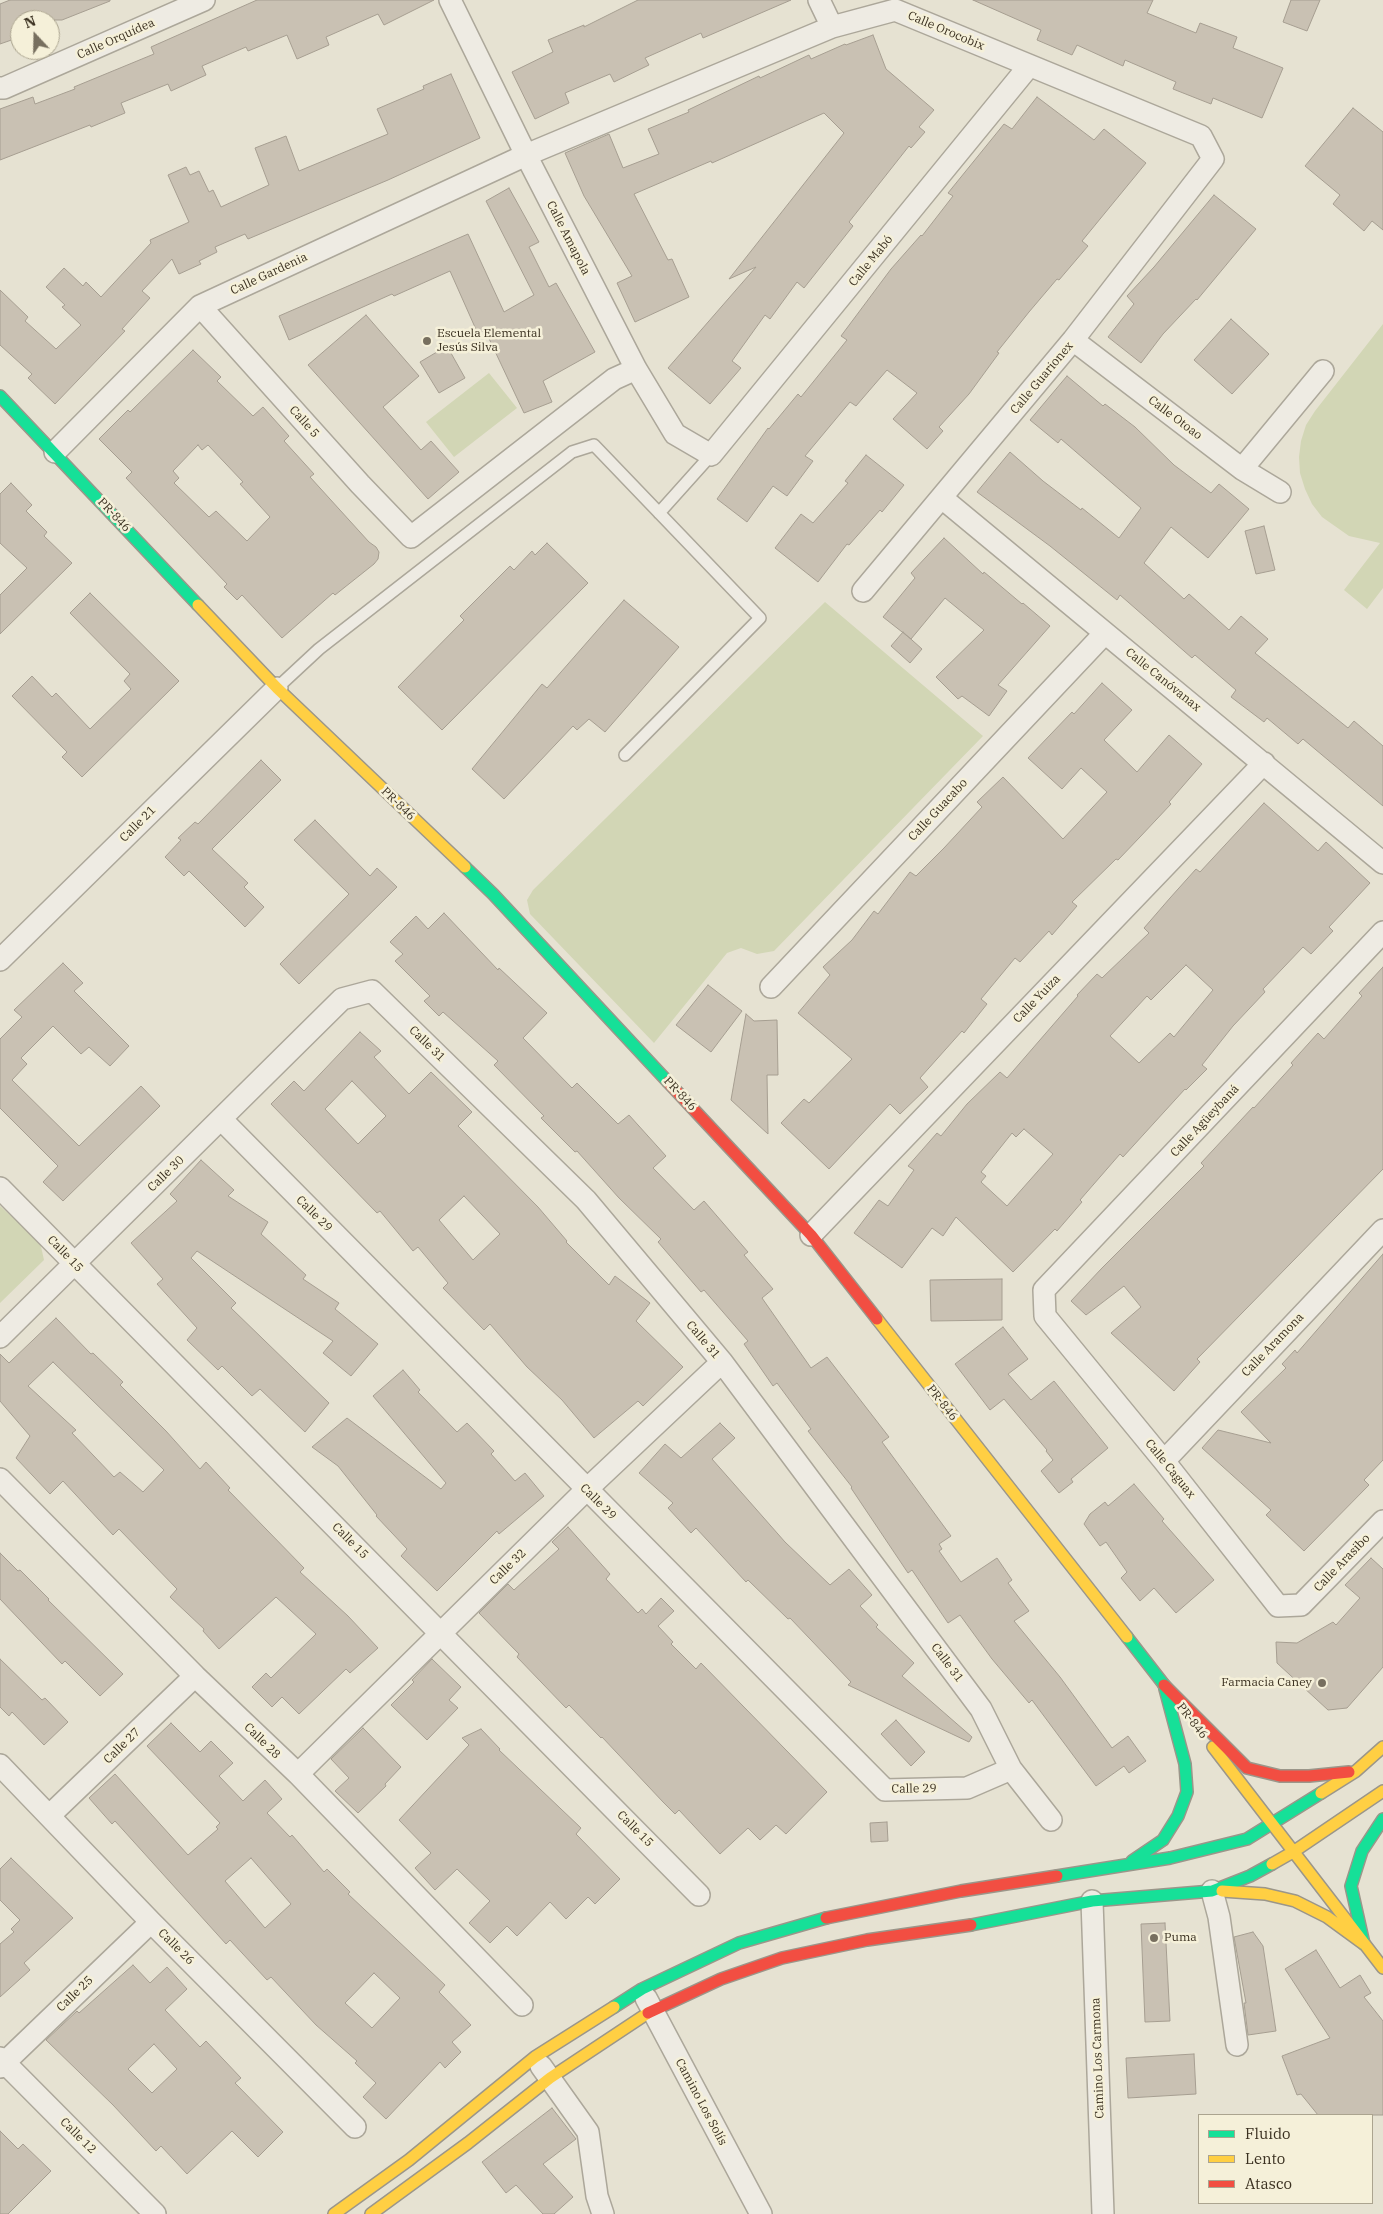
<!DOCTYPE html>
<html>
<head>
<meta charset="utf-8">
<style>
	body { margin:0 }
	#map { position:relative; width:1383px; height:2214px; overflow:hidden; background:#e6e2d2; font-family:"IBM Plex Serif",serif }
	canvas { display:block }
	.legend { position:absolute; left:1198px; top:2114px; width:175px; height:90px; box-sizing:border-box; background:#f5f0d9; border:1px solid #aba48f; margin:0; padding:6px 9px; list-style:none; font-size:15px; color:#3b3121 }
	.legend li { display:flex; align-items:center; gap:10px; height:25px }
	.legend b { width:25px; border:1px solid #aba48f }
	.north { position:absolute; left:10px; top:10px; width:50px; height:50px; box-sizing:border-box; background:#f5f0d9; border:1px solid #aba48f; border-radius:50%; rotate:339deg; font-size:14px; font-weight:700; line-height:20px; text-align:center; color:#3b3121 }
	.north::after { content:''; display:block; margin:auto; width:18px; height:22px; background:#776f5f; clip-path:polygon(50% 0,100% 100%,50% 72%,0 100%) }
</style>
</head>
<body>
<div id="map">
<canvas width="1383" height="2214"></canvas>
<ul class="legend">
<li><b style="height:6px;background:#16e098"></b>Fluido</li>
<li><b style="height:6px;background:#ffcf43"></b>Lento</li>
<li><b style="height:6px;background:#f24e42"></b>Atasco</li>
</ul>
<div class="north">N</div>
</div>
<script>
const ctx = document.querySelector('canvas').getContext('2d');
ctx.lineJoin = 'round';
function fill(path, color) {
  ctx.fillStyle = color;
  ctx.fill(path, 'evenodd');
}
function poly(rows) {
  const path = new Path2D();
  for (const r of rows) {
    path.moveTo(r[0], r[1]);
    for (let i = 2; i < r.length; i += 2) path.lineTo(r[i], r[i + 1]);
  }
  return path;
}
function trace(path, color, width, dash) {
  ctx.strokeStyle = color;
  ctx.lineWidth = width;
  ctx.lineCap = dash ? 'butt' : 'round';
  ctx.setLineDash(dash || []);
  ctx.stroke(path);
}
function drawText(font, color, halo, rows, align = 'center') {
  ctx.font = font + ' "IBM Plex Serif",serif';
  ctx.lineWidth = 5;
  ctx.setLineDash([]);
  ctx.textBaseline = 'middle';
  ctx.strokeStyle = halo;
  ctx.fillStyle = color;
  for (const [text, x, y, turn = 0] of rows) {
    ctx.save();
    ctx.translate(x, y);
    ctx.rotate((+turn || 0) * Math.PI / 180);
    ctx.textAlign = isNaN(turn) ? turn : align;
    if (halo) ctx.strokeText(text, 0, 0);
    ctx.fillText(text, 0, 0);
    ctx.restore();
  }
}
fill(poly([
	[1383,324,1383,588,1367,609,1344,590,1380,543,1349,536,1322,517,1312,504,1305,489,1300,473,1299,457,1301,441,1306,425,1315,411],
	[489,373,517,408,454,457,426,422],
	[825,602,983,736,774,951,757,954,741,948,727,953,654,1043,530,914,527,900,533,890],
	[0,1206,40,1242,44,1260,0,1303]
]), '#d2d6b5');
const building = poly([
	[10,0,110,0,110,1,62,20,20,20,20,37,0,44,0,4,10,0],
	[257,0,434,0,384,25,378,14,326,37,329,45,297,59,287,35,248,51,246,47,202,66,206,75,171,91,168,84,121,103,125,113,91,127,90,125,0,160,0,109,33,97,35,104,75,89,74,87,154,54,151,47,257,0],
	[638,0,791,0,703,38,701,33,645,58,649,65,614,82,610,74,565,93,569,103,535,119,512,72,553,52,548,40,584,25,584,27,638,0],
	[973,0,1153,0,1147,13,1196,33,1200,23,1237,37,1233,48,1283,68,1262,118,1213,98,1211,104,1173,89,1176,82,1125,60,1123,66,1077,45,1072,55,1037,40,1041,30,973,0],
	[1291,0,1320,0,1307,31,1283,22,1291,0],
	[873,35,886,69,934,110,919,127,925,132,911,148,909,146,849,222,853,226,804,288,797,282,770,319,765,315,732,361,741,368,710,404,668,368,756,267,729,279,844,133,824,113,712,163,711,161,634,194,668,260,672,259,689,297,635,322,617,283,632,276,584,196,565,153,609,134,623,168,659,154,648,129,689,112,688,110,759,76,760,78,809,55,811,59,845,44,846,45,873,35],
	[451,74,480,138,388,180,248,239,245,234,215,247,217,252,199,261,201,264,179,274,172,259,142,291,150,298,122,329,125,331,55,404,28,378,32,374,0,345,0,290,28,317,25,321,56,349,81,325,62,307,65,305,46,287,64,268,83,286,86,282,101,297,151,243,150,240,187,223,189,222,168,175,186,167,190,175,199,171,209,192,213,190,221,207,269,185,255,148,286,136,299,171,388,134,377,109,424,89,423,86,451,74],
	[1037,97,1094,140,1104,129,1146,163,1082,241,1088,246,1059,280,1057,279,1029,312,997,352,999,353,969,394,939,427,943,431,927,449,893,419,917,393,887,370,856,406,850,402,805,456,813,461,787,496,773,486,747,522,717,499,768,428,769,429,798,394,801,397,847,340,841,336,891,269,921,235,922,236,953,196,948,193,1004,124,1012,129,1037,97],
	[1353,108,1383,132,1383,230,1372,221,1364,231,1333,204,1340,195,1305,166,1353,108],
	[509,188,539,242,529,247,549,287,556,283,595,352,543,381,552,402,524,413,485,330,478,334,450,271,394,296,392,294,289,340,279,316,468,234,504,312,534,295,486,201,509,188],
	[1214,195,1256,229,1197,300,1196,299,1163,334,1141,363,1108,337,1134,304,1127,296,1154,267,1214,195],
	[366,315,419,376,383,407,421,450,431,441,459,472,428,499,308,365,366,315],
	[1231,319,1269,354,1232,394,1194,360,1231,319],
	[447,346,465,378,439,393,420,362,447,346],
	[193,350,221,377,217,381,253,416,263,407,289,436,284,441,314,474,310,477,369,542,376,547,379,552,378,559,374,564,335,595,333,593,282,638,242,595,237,600,224,587,227,584,126,478,132,472,99,439,128,410,130,412,193,350],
	[198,445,202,450,208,445,243,482,240,484,270,517,247,541,216,511,209,517,174,483,179,478,173,471,198,445],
	[1067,376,1103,406,1105,404,1135,427,1174,465,1211,493,1219,484,1249,509,1208,558,1171,527,1144,563,1184,599,1189,594,1229,630,1241,616,1268,639,1255,653,1348,728,1354,721,1383,746,1383,806,1303,739,1298,744,1267,718,1264,722,1231,697,1236,690,1195,655,1192,658,1120,595,1117,600,1050,546,977,492,1010,452,1043,481,1081,510,1082,508,1119,538,1141,508,1061,439,1058,443,1030,420,1067,376],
	[866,455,904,485,882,512,880,510,849,545,847,544,818,582,775,548,801,514,813,523,848,483,845,481,866,455],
	[11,483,32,505,26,511,47,532,44,536,72,563,0,634,0,595,27,568,0,543,0,494,11,483],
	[1264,526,1275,570,1256,574,1245,531,1264,526],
	[944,538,983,574,984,572,1022,604,1023,603,1050,626,998,685,1007,691,989,716,962,696,958,699,936,677,984,630,945,598,911,639,883,617,915,578,911,573,944,538],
	[547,543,588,583,442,730,398,687,464,620,460,616,510,566,514,570,532,551,535,555,547,543],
	[90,593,179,681,82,777,62,757,67,752,12,696,32,676,52,697,56,693,90,729,131,689,124,681,130,674,70,613,90,593],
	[624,600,679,647,605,732,589,719,577,730,573,726,504,799,472,769,542,684,547,688,624,600],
	[903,632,922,649,910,663,891,646,903,632],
	[1102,683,1132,710,1104,740,1137,772,1169,735,1202,764,1169,802,1171,804,1140,837,1118,860,1116,859,1072,902,1077,906,1052,935,1049,931,1020,962,1015,958,981,999,987,1004,964,1033,962,1031,920,1078,928,1087,900,1114,890,1104,829,1169,781,1123,804,1099,809,1103,852,1059,798,1013,830,975,823,967,852,940,874,911,878,914,910,872,916,876,944,848,982,807,977,802,1003,777,1063,839,1107,792,1081,768,1062,789,1028,758,1072,712,1074,714,1102,683],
	[261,760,281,780,212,849,248,883,244,887,264,907,245,927,189,871,184,876,165,857,181,840,178,838,195,822,198,824,261,760],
	[1264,803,1318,851,1326,842,1370,883,1329,927,1333,931,1311,954,1303,947,1263,989,1265,992,1233,1026,1202,1065,1207,1069,1186,1090,1185,1089,1123,1157,1120,1154,1080,1200,1082,1202,1057,1231,1055,1229,1013,1272,956,1217,943,1236,932,1228,902,1268,854,1233,879,1200,888,1206,914,1170,908,1166,937,1133,941,1136,967,1104,1000,1072,1007,1078,1078,996,1077,995,1097,974,1102,978,1149,933,1144,928,1170,898,1196,869,1200,872,1264,803],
	[1186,965,1213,990,1174,1037,1170,1033,1139,1063,1110,1036,1147,996,1151,1000,1186,965],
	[1024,1129,1053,1154,1007,1206,981,1182,986,1176,981,1172,1012,1133,1016,1137,1024,1129],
	[315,820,370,876,377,868,397,887,299,984,280,964,349,894,294,840,315,820],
	[444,913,498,970,499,968,547,1013,523,1038,572,1088,577,1083,618,1124,629,1115,666,1156,653,1168,694,1210,704,1201,748,1252,744,1255,773,1289,762,1298,811,1368,827,1357,889,1437,882,1442,951,1536,939,1544,942,1549,939,1551,961,1582,997,1558,1012,1580,1008,1583,1029,1611,1014,1621,1060,1677,1112,1748,1128,1736,1146,1761,1129,1773,1124,1766,1096,1786,1032,1700,1029,1703,992,1659,960,1615,948,1623,912,1570,908,1573,851,1488,852,1487,808,1431,811,1429,777,1383,773,1386,744,1344,748,1341,704,1290,701,1292,658,1242,661,1239,619,1198,577,1151,575,1152,541,1118,544,1116,494,1065,498,1061,443,1012,439,1016,424,1001,430,996,395,961,403,954,390,942,416,916,428,929,444,913],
	[63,963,83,983,74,991,129,1046,110,1066,89,1047,81,1054,53,1026,21,1058,27,1064,12,1080,79,1146,141,1086,160,1106,63,1201,43,1182,58,1166,0,1108,0,1039,22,1017,14,1010,63,963],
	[1383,967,1383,1169,1197,1359,1200,1362,1174,1391,1111,1333,1141,1307,1124,1286,1086,1315,1071,1301,1102,1268,1204,1166,1201,1163,1253,1107,1254,1108,1293,1065,1291,1063,1318,1033,1324,1039,1362,996,1359,993,1383,967],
	[708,985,742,1011,711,1052,676,1025,708,985],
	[746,1014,754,1021,777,1020,778,1075,767,1075,768,1134,731,1100,746,1014],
	[360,1032,381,1051,374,1057,409,1094,431,1072,472,1112,458,1126,538,1207,567,1241,566,1242,609,1285,615,1276,650,1303,636,1321,683,1367,643,1406,638,1401,594,1438,562,1400,527,1367,490,1324,484,1330,443,1288,448,1283,418,1247,413,1251,380,1211,377,1213,271,1104,294,1081,304,1091,360,1032],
	[352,1081,386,1116,358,1144,325,1109,352,1081],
	[464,1196,500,1234,473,1260,439,1220,464,1196],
	[201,1160,234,1190,228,1196,268,1222,261,1234,306,1275,303,1279,339,1303,335,1309,378,1344,351,1376,323,1353,333,1341,197,1251,191,1258,236,1303,231,1308,329,1403,305,1432,260,1389,252,1396,222,1366,218,1370,187,1340,197,1328,157,1284,163,1279,131,1243,177,1201,170,1194,201,1160],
	[1383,1254,1383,1460,1364,1480,1369,1485,1304,1551,1266,1515,1271,1510,1202,1448,1218,1430,1271,1443,1241,1412,1286,1368,1282,1364,1295,1350,1297,1353,1383,1254],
	[1002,1279,1002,1320,931,1321,930,1280,1002,1279],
	[56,1318,91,1354,93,1353,123,1382,120,1385,166,1431,200,1469,206,1462,230,1488,228,1490,304,1568,300,1572,348,1616,378,1648,350,1673,346,1669,299,1714,282,1697,272,1707,252,1687,266,1673,271,1678,316,1634,276,1597,219,1649,203,1631,204,1629,170,1597,177,1589,119,1529,113,1535,63,1481,50,1494,16,1458,30,1436,0,1401,0,1354,9,1363,56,1318],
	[53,1362,164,1470,143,1492,120,1472,114,1477,72,1433,76,1430,28,1386,53,1362],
	[1003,1327,1028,1359,1008,1374,1031,1400,1054,1381,1108,1448,1071,1479,1073,1482,1059,1493,1041,1471,1053,1460,1046,1451,1047,1450,1004,1399,990,1410,955,1364,1003,1327],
	[403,1370,420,1390,418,1392,457,1432,467,1423,494,1451,491,1454,515,1481,525,1473,544,1496,499,1534,497,1531,437,1591,401,1556,407,1549,376,1516,377,1515,338,1466,312,1447,347,1418,441,1489,446,1483,373,1396,403,1370],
	[720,1423,735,1438,712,1459,785,1542,830,1585,849,1569,872,1595,860,1606,878,1625,876,1627,914,1663,902,1676,972,1737,969,1742,848,1685,851,1682,790,1618,788,1619,748,1580,746,1582,696,1528,691,1533,668,1508,673,1503,639,1473,665,1444,681,1458,720,1423],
	[1134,1484,1164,1519,1162,1521,1214,1580,1176,1613,1154,1588,1140,1601,1121,1578,1127,1572,1106,1542,1100,1546,1084,1524,1090,1514,1105,1502,1108,1506,1134,1484],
	[568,1527,610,1574,606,1579,638,1613,642,1609,646,1614,661,1598,674,1611,658,1626,673,1642,671,1644,696,1669,701,1663,827,1792,786,1834,776,1825,760,1840,748,1828,720,1854,679,1810,675,1814,663,1802,602,1737,601,1738,569,1705,566,1708,517,1657,519,1654,479,1613,508,1584,514,1590,559,1549,552,1542,568,1527],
	[0,1553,18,1571,20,1570,49,1599,48,1600,123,1674,100,1696,65,1661,62,1664,0,1599,0,1553],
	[1371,1558,1383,1569,1383,1667,1347,1708,1328,1710,1277,1663,1276,1642,1297,1643,1333,1622,1336,1625,1360,1598,1345,1585,1371,1558],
	[0,1659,42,1700,45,1698,68,1722,44,1745,12,1712,9,1716,0,1707,0,1659],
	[432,1659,461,1687,449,1700,458,1708,427,1740,391,1705,414,1682,412,1680,432,1659],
	[896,1720,925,1752,911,1766,881,1734,896,1720],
	[171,1723,200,1752,211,1741,233,1763,219,1776,243,1801,265,1780,282,1799,267,1813,290,1837,292,1835,324,1872,327,1869,350,1892,348,1894,445,1985,439,1992,471,2025,452,2042,461,2052,445,2068,440,2062,386,2119,363,2097,376,2083,355,2063,357,2061,316,2025,271,1977,267,1980,230,1940,226,1944,115,1821,112,1824,89,1798,115,1774,188,1855,218,1829,216,1827,220,1823,147,1746,171,1723],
	[251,1858,291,1904,265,1928,225,1881,251,1858],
	[374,1973,400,1998,372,2028,345,2003,374,1973],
	[363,1728,401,1767,385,1784,386,1786,358,1813,335,1791,349,1778,331,1759,363,1728],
	[481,1729,500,1749,499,1750,581,1828,576,1834,620,1879,595,1904,588,1897,566,1919,550,1902,517,1936,507,1926,490,1943,469,1923,490,1901,457,1869,435,1890,415,1868,431,1853,399,1820,469,1745,462,1738,481,1729],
	[887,1822,888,1841,871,1842,870,1823,887,1822],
	[11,1858,73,1918,24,1963,30,1970,0,1997,0,1944,14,1932,11,1929,20,1920,0,1900,0,1869,11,1858],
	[1165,1923,1170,2021,1145,2022,1141,1924,1165,1923],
	[1253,1932,1263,1946,1276,2031,1248,2035,1244,2003,1246,2003,1234,1937,1253,1932],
	[1316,1950,1340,1988,1360,1975,1371,1993,1364,1997,1383,2021,1383,2115,1318,2115,1301,2094,1297,2095,1282,2056,1330,2038,1285,1969,1316,1950],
	[133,1965,150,1983,167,1967,187,1989,165,2010,200,2047,206,2041,241,2078,235,2083,283,2132,258,2157,232,2131,187,2174,161,2146,156,2151,113,2105,46,2040,77,2011,79,2013,133,1965],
	[154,2044,177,2069,152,2093,128,2069,154,2044],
	[1194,2054,1196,2094,1128,2098,1126,2058,1194,2054],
	[552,2108,576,2139,543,2164,573,2197,554,2214,543,2214,516,2185,506,2193,482,2162,552,2108],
	[0,2131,18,2149,23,2144,51,2171,8,2214,0,2214,0,2131]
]);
fill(building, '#c9c1b3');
trace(building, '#a69e91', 1);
const lane = poly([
	[659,513,711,455],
	[277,688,319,649,572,452,594,445,760,618,625,755]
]);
const street = poly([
	[450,0,526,155,636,369,675,434,711,455,1029,66],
	[819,0,832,27],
	[0,88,4,88,204,0],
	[200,306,360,484,411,537,614,379,636,369],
	[1073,340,1242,469,1280,492],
	[55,452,200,306,526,155,832,27,895,10,1201,136,1213,159,1073,340,863,591],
	[1242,469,1323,371],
	[942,498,1383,863],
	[1383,932,1044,1290,1045,1316,1164,1461,1278,1606,1301,1605,1383,1521],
	[0,960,277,688],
	[771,987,1105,633],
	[222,1120,885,1790,967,1788,1011,1769],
	[0,1188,699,1895],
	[811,1235,1264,763],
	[0,1337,342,999,372,991,586,1200,722,1362,981,1709,1011,1769,1051,1820],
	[1164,1461,1383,1230],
	[0,1479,195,1676,298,1774,522,2005],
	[0,1765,151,1922,355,2127],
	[298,1774,586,1490,722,1362],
	[50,1815,195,1676],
	[1212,1891,1219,1917,1237,2045],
	[1092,1901,1103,2214],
	[646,1998,761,2214],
	[0,2058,155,2214],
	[541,2066,588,2132,597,2196,603,2214],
	[0,2067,151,1922]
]);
const fast = poly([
	[0,396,198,605],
	[465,867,493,894,668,1082],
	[1127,1637,1179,1704],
	[1132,1861,1163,1840,1178,1816,1187,1792,1185,1764,1165,1689],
	[1057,1876,1170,1858,1247,1839,1321,1793],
	[971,1925,1092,1901,1212,1891,1250,1876,1272,1864],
	[1364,1944,1351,1886,1362,1851,1383,1819],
	[614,2007,642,1989,739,1943,826,1918]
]);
const slow = poly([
	[198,605,277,688,465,867],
	[877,1319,1127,1637],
	[1213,1747,1383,1968],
	[1321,1793,1356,1771,1383,1747],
	[1272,1864,1293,1852,1383,1791],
	[1222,1891,1265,1894,1295,1901,1327,1917,1364,1944],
	[334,2214,409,2160,535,2057,614,2007],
	[371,2214,468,2143,550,2078,648,2013]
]);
const jam = poly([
	[668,1082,811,1235,877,1319],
	[1164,1685,1247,1768,1280,1776,1309,1776,1349,1772],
	[826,1918,961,1891,1057,1876],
	[648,2013,721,1979,782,1958,867,1940,971,1925]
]);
trace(lane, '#aca79a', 14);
trace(street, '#aca79a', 24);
trace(fast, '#9b968a', 14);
trace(slow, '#9b968a', 14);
trace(jam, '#9b968a', 14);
trace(lane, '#eeebe3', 11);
trace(street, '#eeebe3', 21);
trace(fast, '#16e098', 11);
trace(slow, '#ffcf43', 11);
trace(jam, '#f24e42', 11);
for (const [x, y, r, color] of [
	[427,341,5,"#776f5f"],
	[1322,1683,5,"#776f5f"],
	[1154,1938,5,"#776f5f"]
]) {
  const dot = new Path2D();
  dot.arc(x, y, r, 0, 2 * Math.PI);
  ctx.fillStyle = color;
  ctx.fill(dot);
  trace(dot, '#f5f0d9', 2);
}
drawText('12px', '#3b3121', '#f5f0d9', [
	["Calle Orocobix",946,31,23],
	["Calle Orquídea",116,39,-24],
	["Calle Amapola",568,238,63],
	["Calle Mabó",871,261,-51],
	["Calle Gardenia",269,274,-25],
	["Calle Guarionex",1042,378,-50],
	["Calle Otoao",1175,418,37],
	["Calle 5",304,422,48],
	["PR-846",114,515,47],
	["Calle Canóvanax",1163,680,39],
	["PR-846",398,804,44],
	["Calle Guacabo",938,810,-47],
	["Calle 21",138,824,-45],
	["Calle Yuiza",1037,999,-46],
	["Calle 31",427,1044,44],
	["PR-846",680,1094,47],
	["Calle Agüeybaná",1205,1121,-47],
	["Calle 30",166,1174,-44],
	["Calle 29",314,1214,45],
	["Calle 15",65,1254,46],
	["Calle 31",703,1340,50],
	["Calle Aramona",1273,1345,-46],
	["PR-846",942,1403,52],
	["Calle Caguax",1170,1469,51],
	["Calle 29",598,1502,45],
	["Calle 15",350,1541,45],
	["Calle Arasibo",1342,1563,-46],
	["Calle 32",508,1567,-44],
	["Calle 31",947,1663,53],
	["PR-846",1192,1721,52],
	["Calle 28",262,1741,44],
	["Calle 27",122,1746,-44],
	["Calle 29",914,1789,-1],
	["Calle 15",635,1829,45],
	["Calle 26",176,1947,45],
	["Calle 25",75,1994,-44],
	["Camino Los Carmona",1098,2058,-92],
	["Camino Los Solís",701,2102,62],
	["Calle 12",78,2136,45]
]);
drawText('12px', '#3b3121', '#f5f0d9', [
	["Escuela Elemental",437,334],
	["Jesús Silva",437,348],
	["Farmacia Caney",1312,1683,"right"],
	["Puma",1164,1938]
], 'left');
</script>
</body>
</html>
